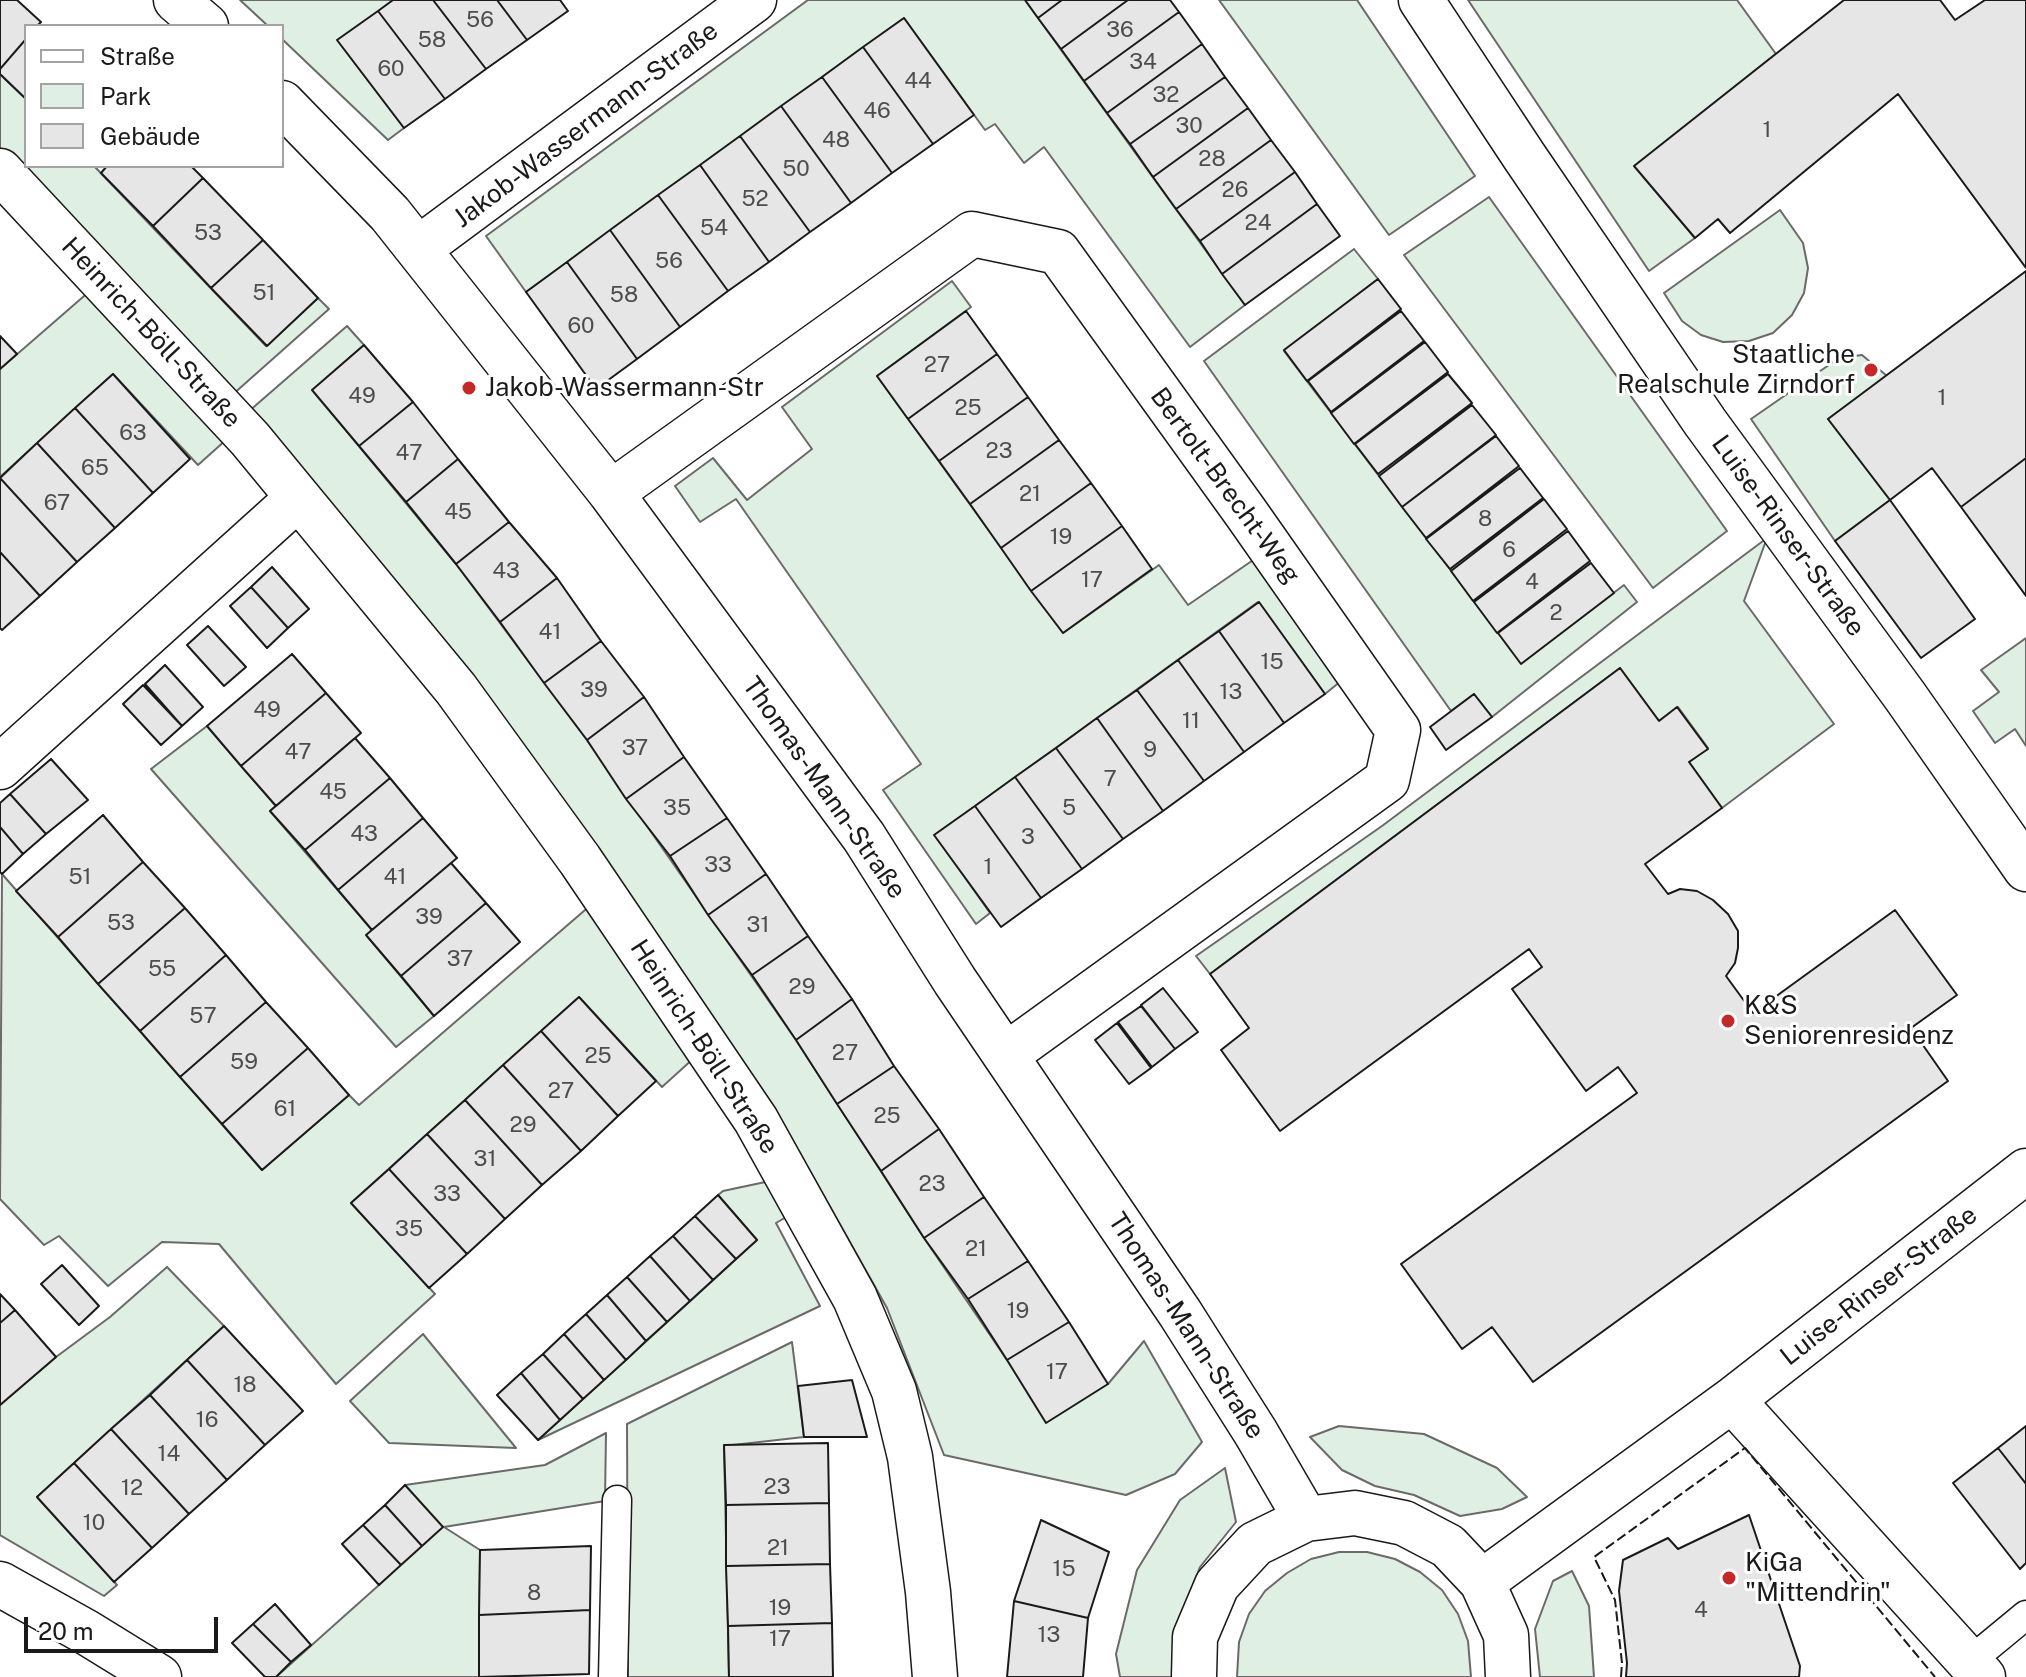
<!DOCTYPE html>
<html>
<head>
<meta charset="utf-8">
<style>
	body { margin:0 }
	#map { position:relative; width:2026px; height:1677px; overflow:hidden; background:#fff; font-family:"Public Sans",sans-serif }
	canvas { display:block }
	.legend { position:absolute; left:24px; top:24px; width:260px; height:144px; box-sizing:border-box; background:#fff; border:2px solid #a3a3a3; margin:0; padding:10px 14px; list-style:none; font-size:24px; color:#1a1a1a }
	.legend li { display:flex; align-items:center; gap:16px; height:40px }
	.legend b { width:40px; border:2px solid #a3a3a3 }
	.scale { position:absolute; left:24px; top:1617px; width:194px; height:36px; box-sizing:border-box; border:4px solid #1a1a1a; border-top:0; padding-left:10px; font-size:24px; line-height:28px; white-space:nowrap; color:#1a1a1a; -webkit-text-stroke:6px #fff; paint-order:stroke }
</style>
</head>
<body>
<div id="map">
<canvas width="2026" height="1677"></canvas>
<ul class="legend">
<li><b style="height:10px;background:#fff"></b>Straße</li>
<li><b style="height:22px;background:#e0efe3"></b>Park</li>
<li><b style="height:22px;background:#e6e6e6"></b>Gebäude</li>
</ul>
<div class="scale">20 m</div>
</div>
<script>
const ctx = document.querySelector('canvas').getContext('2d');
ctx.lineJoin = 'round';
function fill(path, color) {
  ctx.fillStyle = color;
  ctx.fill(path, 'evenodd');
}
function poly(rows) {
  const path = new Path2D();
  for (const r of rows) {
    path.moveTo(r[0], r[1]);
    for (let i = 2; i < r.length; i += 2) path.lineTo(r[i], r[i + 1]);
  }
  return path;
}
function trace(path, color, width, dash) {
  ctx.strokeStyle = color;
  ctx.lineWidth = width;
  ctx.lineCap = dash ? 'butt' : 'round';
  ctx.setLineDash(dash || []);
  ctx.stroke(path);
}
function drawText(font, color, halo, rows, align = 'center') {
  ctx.font = font + ' "Public Sans",sans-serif';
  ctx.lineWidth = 6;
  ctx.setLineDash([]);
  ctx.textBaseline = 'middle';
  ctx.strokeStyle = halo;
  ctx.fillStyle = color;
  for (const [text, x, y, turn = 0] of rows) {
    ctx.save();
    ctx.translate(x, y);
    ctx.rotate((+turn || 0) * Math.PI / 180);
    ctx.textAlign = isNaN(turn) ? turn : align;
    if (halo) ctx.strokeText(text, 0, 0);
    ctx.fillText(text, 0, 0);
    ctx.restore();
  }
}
const green = poly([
	[240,0,394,0,338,41,404,128,388,140,282,39,282,26,268,26,240,0],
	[808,0,1025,0,1245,305,1190,347,1044,147,1024,163,995,124,985,130,904,18,526,292,486,236,808,0],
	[1219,0,1357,0,1475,176,1389,235,1219,0],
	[1468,0,1737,0,1776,54,1635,166,1695,238,1649,271,1468,0],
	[0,74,26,99,26,166,94,166,266,346,318,298,329,309,231,396,0,151,0,74],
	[1489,197,1727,531,1653,588,1404,255,1489,197],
	[1780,210,1803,243,1808,268,1804,293,1792,315,1773,333,1749,341,1723,342,1701,335,1682,321,1664,293,1780,210],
	[1354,249,1378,279,1284,351,1521,663,1624,585,1637,602,1492,717,1474,694,1451,711,1204,361,1354,249],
	[952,281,971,307,877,376,1063,633,1159,565,1188,605,1256,558,1341,681,1325,694,1258,602,935,835,990,913,976,924,883,790,921,764,736,499,700,522,675,486,713,458,747,500,812,449,782,407,952,281],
	[91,290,227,439,198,465,113,374,0,477,0,369,91,290],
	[347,326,364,345,313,390,456,564,587,740,796,1040,924,1238,1007,1360,1108,1384,1144,1341,1202,1442,1175,1474,1126,1495,944,1455,887,1308,774,1107,619,879,248,412,347,326],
	[1862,355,1887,376,1828,419,1890,500,1835,541,1751,419,1839,358,1862,355],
	[1767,538,1744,601,1834,724,1722,808,1689,762,1708,748,1678,707,1659,721,1620,668,1210,974,1196,956,1382,826,1767,538],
	[2026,638,2026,746,2015,729,1995,743,1973,711,1999,692,1981,670,2026,638],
	[207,726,276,806,270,811,372,930,367,936,434,1016,396,1047,151,769,207,726],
	[2,874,262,1170,349,1095,359,1105,592,904,694,1058,662,1087,579,997,351,1203,435,1294,336,1384,219,1244,162,1242,108,1286,59,1236,44,1245,0,1199,2,874],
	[770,1181,788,1216,776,1223,820,1306,538,1440,757,1240,718,1195,723,1191,770,1181],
	[167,1267,224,1326,37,1497,117,1585,104,1596,0,1535,0,1405,56,1357,110,1317,167,1267],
	[423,1334,516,1448,389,1443,350,1401,423,1334],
	[792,1342,804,1437,724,1446,729,1677,628,1677,627,1424,792,1342],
	[1339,1426,1424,1434,1497,1468,1527,1497,1502,1509,1460,1516,1414,1495,1375,1486,1342,1470,1310,1437,1339,1426],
	[606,1433,605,1501,444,1527,480,1550,479,1677,276,1677,379,1585,405,1485,545,1465,606,1433],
	[1225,1468,1236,1522,1200,1567,1177,1626,1172,1677,1120,1677,1116,1654,1137,1570,1180,1500,1225,1468],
	[1339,1552,1367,1552,1395,1559,1420,1572,1442,1590,1458,1614,1468,1641,1471,1677,1237,1677,1239,1642,1249,1614,1265,1591,1287,1573,1311,1559,1339,1552],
	[1572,1571,1589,1606,1594,1677,1540,1677,1535,1629,1553,1581,1572,1571]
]);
fill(green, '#e0efe3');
trace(green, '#6a6a6a', 2);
const building = poly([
	[0,0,17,0,41,22,37,26,26,26,26,39,0,69,0,0],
	[393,0,433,0,486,69,445,99,378,11,393,0],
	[433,0,497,0,527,40,486,69,433,0],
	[497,0,560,0,568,11,527,40,497,0],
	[1025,0,1062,0,1038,18,1025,0],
	[1062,0,1128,0,1061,49,1038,18,1062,0],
	[1128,0,1170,0,1179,12,1084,81,1061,49,1128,0],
	[1844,0,1940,0,1955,20,1985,0,2026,0,2026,268,1898,94,1730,233,1718,219,1695,238,1634,166,1844,0],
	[378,11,445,99,404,128,337,40,378,11],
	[1179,12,1202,44,1107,113,1084,81,1179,12],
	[904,18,974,115,933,144,863,47,904,18],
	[26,39,26,99,0,74,0,69,26,39],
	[1202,44,1225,77,1130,144,1107,113,1202,44],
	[863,47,933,144,892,173,822,77,863,47],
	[822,77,892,173,851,203,781,106,822,77],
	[1225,77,1248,108,1153,177,1130,144,1225,77],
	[781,106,851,203,810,232,740,136,781,106],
	[1248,108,1271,140,1176,209,1153,177,1248,108],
	[740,136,810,232,769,262,700,165,740,136],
	[1271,140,1295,172,1200,241,1176,209,1271,140],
	[700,165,769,262,728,291,658,195,700,165],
	[107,166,191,166,203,178,153,226,101,173,107,166],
	[1295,172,1317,204,1222,274,1200,241,1295,172],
	[203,178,263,240,211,288,153,226,203,178],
	[658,195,728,291,680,327,610,230,658,195],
	[1317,204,1340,236,1245,305,1222,274,1317,204],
	[610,230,680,327,637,359,567,262,610,230],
	[263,240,318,298,267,346,211,288,263,240],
	[567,262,637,359,596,389,526,292,567,262],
	[2026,271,2026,458,1961,507,1932,468,1890,500,1828,419,2026,271],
	[1378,279,1401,309,1307,381,1284,350,1378,279],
	[966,311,997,354,908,419,877,376,966,311],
	[1401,311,1424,341,1331,412,1308,381,1401,311],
	[0,336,17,354,0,369,0,336],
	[1425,342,1448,372,1354,444,1331,413,1425,342],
	[364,345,413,402,359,446,312,390,364,345],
	[997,354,1028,397,939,461,908,419,997,354],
	[113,374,190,459,153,493,75,408,113,374],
	[1448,374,1472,403,1378,474,1355,444,1448,374],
	[1028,397,1059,440,970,504,939,461,1028,397],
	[413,402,458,459,406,502,359,446,413,402],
	[1472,405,1496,435,1402,507,1379,476,1472,405],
	[75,408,153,493,115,528,37,443,75,408],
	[1496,436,1519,466,1426,538,1402,507,1496,436],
	[1059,440,1091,483,1001,548,970,504,1059,440],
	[37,443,115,528,77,562,0,478,37,443],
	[2026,458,2026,596,1961,507,2026,458],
	[458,459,509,522,456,564,406,502,458,459],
	[1520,468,1543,498,1450,569,1426,539,1520,468],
	[0,478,77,562,40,596,0,552,0,478],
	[1091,483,1122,526,1031,591,1001,548,1091,483],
	[1544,499,1567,529,1473,601,1451,571,1544,499],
	[1890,500,1975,619,1921,658,1835,541,1890,500],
	[509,522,557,578,500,622,456,564,509,522],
	[1122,526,1152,569,1063,633,1031,591,1122,526],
	[1568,531,1590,561,1497,633,1474,602,1568,531],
	[0,552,40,596,2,630,0,628,0,552],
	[1591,563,1614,593,1521,664,1498,633,1591,563],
	[272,567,309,609,288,628,251,587,272,567],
	[557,578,601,641,544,683,500,622,557,578],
	[251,587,288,628,267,648,230,606,251,587],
	[1259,602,1325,694,1284,723,1219,631,1259,602],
	[208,626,246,667,224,686,187,645,208,626],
	[1219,631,1284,723,1244,752,1178,660,1219,631],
	[601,641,644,697,587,740,544,683,601,641],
	[292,654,326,693,241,766,207,726,292,654],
	[1178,660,1244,752,1204,781,1137,690,1178,660],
	[165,665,203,707,182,726,145,684,165,665],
	[1620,668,1659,721,1677,707,1708,749,1689,762,1722,808,1645,864,1668,894,1680,889,1697,891,1713,900,1728,914,1738,931,1738,948,1735,963,1726,976,1753,1013,1895,910,1957,995,1911,1028,1948,1081,1533,1382,1492,1327,1462,1349,1401,1264,1637,1093,1618,1067,1586,1091,1512,989,1542,967,1529,949,1280,1131,1221,1050,1249,1028,1210,974,1620,668],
	[143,685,182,726,161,745,123,704,143,685],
	[1137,690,1204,781,1163,811,1097,718,1137,690],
	[326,693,361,733,276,806,241,766,326,693],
	[1474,694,1492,717,1446,750,1430,727,1474,694],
	[644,697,684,757,626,799,587,740,644,697],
	[1097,718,1163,811,1123,839,1056,748,1097,718],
	[355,738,390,778,305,850,270,811,355,738],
	[1056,748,1123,839,1082,869,1015,777,1056,748],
	[684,757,727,818,670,856,626,799,684,757],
	[51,759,88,800,46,834,10,794,51,759],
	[1015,777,1082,869,1041,898,975,806,1015,777],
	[390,778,423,818,338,890,305,850,390,778],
	[10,794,46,834,23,854,0,827,0,803,10,794],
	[975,806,1041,898,1001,927,934,835,975,806],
	[103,815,143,862,58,937,16,891,103,815],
	[423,818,457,858,372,930,338,890,423,818],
	[727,818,766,874,708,915,670,856,727,818],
	[0,827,23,854,2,874,0,872,0,827],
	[143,862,185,908,98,984,58,937,143,862],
	[451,863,486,903,401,976,366,935,451,863],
	[766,874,808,936,752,975,708,915,766,874],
	[486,903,520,942,434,1016,401,976,486,903],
	[185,908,226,955,140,1031,98,984,185,908],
	[808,936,852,999,796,1040,752,975,808,936],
	[226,955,266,1002,180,1077,140,1031,226,955],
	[1163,988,1198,1032,1175,1049,1141,1005,1163,988],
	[579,997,656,1081,618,1116,541,1031,579,997],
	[852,999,894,1066,837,1104,796,1040,852,999],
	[266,1002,308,1048,222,1124,180,1077,266,1002],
	[1141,1006,1175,1049,1152,1067,1118,1022,1141,1006],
	[1117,1023,1151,1068,1129,1084,1095,1040,1117,1023],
	[541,1031,618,1116,581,1151,503,1065,541,1031],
	[308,1048,349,1095,262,1170,222,1124,308,1048],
	[503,1065,581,1151,542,1185,465,1100,503,1065],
	[894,1066,939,1129,881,1171,837,1104,894,1066],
	[465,1100,542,1185,505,1219,427,1134,465,1100],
	[939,1129,984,1197,924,1238,881,1171,939,1129],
	[427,1134,505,1219,467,1254,389,1169,427,1134],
	[389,1169,467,1254,429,1288,351,1203,389,1169],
	[718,1195,757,1240,736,1259,695,1216,718,1195],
	[984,1197,1028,1261,968,1299,924,1238,984,1197],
	[695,1216,736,1259,713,1280,673,1236,695,1216],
	[673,1236,713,1280,690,1301,650,1256,673,1236],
	[650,1256,690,1301,667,1322,627,1277,650,1256],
	[1028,1261,1069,1322,1007,1360,968,1299,1028,1261],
	[62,1265,99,1306,79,1325,41,1284,62,1265],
	[627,1277,667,1322,646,1341,607,1295,627,1277],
	[0,1294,15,1310,0,1323,0,1294],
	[607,1295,646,1341,626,1360,586,1314,607,1295],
	[15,1310,56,1357,0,1405,0,1323,15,1310],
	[586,1314,626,1360,604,1380,564,1334,586,1314],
	[1069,1322,1108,1384,1046,1423,1007,1360,1069,1322],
	[224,1326,303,1411,265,1445,187,1360,224,1326],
	[564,1334,604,1380,583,1399,543,1354,564,1334],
	[543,1354,583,1399,560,1420,521,1373,543,1354],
	[187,1360,265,1445,227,1480,150,1395,187,1360],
	[521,1373,560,1420,538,1440,497,1395,521,1373],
	[852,1380,867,1437,804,1437,798,1386,852,1380],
	[150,1395,227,1480,189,1514,111,1429,150,1395],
	[2026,1426,2026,1484,1998,1448,2026,1426],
	[111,1429,189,1514,152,1548,74,1463,111,1429],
	[828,1443,829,1503,726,1505,724,1445,828,1443],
	[1998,1448,2026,1484,2026,1563,2020,1569,1953,1483,1998,1448],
	[74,1463,152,1548,114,1582,37,1497,74,1463],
	[405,1485,443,1527,422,1546,385,1505,405,1485],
	[829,1503,830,1564,726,1566,726,1505,829,1503],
	[385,1505,422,1546,401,1565,363,1525,385,1505],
	[1749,1515,1800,1666,1799,1677,1626,1677,1627,1663,1619,1591,1623,1560,1668,1538,1678,1549,1749,1515],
	[1041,1520,1109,1552,1088,1618,1014,1601,1041,1520],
	[363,1525,401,1565,379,1585,342,1544,363,1525],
	[591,1546,590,1610,479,1615,480,1550,591,1546],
	[830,1564,832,1623,728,1626,726,1566,830,1564],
	[1014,1601,1088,1618,1083,1677,1007,1677,1014,1601],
	[275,1604,311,1645,291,1662,253,1624,275,1604],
	[590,1610,589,1674,479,1677,479,1615,590,1610],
	[832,1623,833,1677,729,1677,728,1626,832,1623],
	[253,1624,291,1662,276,1677,265,1677,232,1643,253,1624]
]);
fill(building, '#e6e6e6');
trace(building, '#1a1a1a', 2);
const lane = poly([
	[1969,1662,2026,1615],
	[613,1677,617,1500]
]);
const street = poly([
	[176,0,206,26],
	[1421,0,1524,156,1705,422,1905,696,2026,869],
	[282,103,390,214,611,493,864,837,955,981,1180,1313,1256,1433,1306,1519],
	[0,171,250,439,456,689,580,860,756,1120,855,1298,894,1391,910,1457,928,1592,935,1677],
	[418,249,754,0],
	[611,493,972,234,1058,252,1246,513,1398,730,1387,780,1006,1055],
	[0,767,298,498],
	[1732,1400,1983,1677],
	[1482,1582,1732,1400,2026,1171],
	[0,1584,86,1632,159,1677],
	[1194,1677,1195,1637,1217,1585,1255,1544,1306,1519,1355,1513,1404,1523,1448,1546,1482,1582,1506,1635,1508,1677]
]);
trace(lane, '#1a1a1a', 31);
trace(street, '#1a1a1a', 47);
trace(lane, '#fff', 28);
trace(street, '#fff', 44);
trace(poly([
	[1621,1677,1622,1663,1615,1600,1594,1557,1745,1448,1935,1677]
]), '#1a1a1a', 2, [10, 4]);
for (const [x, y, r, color] of [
	[1871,370,8,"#c62828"],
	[469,388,8,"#c62828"],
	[1728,1021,8,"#c62828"],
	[1729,1578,8,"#c62828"]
]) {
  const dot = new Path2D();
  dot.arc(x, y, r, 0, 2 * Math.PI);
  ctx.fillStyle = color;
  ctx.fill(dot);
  trace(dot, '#fff', 3);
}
drawText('22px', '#4d4d4d', null, [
	["56",480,20],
	["36",1120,30],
	["58",432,40],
	["34",1143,62],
	["60",391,69],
	["44",918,81],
	["32",1166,95],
	["46",877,111],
	["30",1189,126],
	["1",1767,130],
	["48",836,140],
	["28",1212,159],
	["50",796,169],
	["26",1235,190],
	["52",755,199],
	["24",1258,223],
	["54",714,228],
	["53",208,233],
	["56",669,261],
	["51",264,293],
	["58",624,295],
	["60",581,326],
	["27",937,365],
	["49",362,396],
	["1",1942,398],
	["25",968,408],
	["63",133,433],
	["23",999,451],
	["47",409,453],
	["65",95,468],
	["21",1030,494],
	["67",57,503],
	["45",458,512],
	["8",1485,519],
	["19",1061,537],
	["6",1509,550],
	["43",506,571],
	["17",1092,580],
	["4",1532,582],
	["2",1556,613],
	["41",550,632],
	["15",1272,662],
	["39",594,690],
	["13",1231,692],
	["49",267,710],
	["11",1191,721],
	["37",635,748],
	["9",1150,750],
	["47",298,752],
	["7",1110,779],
	["45",333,792],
	["35",677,808],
	["5",1069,808],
	["43",364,834],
	["3",1028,837],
	["33",718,865],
	["1",988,867],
	["51",80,877],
	["41",395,877],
	["39",429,917],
	["53",121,923],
	["31",758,925],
	["37",460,959],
	["55",162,969],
	["29",802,987],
	["57",203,1016],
	["27",845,1053],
	["25",598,1056],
	["59",244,1062],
	["27",561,1091],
	["61",285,1109],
	["25",887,1116],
	["29",523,1125],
	["31",485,1159],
	["23",932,1184],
	["33",447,1194],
	["35",409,1229],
	["21",976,1249],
	["19",1018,1311],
	["17",1057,1372],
	["18",245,1385],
	["16",207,1420],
	["14",169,1454],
	["23",777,1487],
	["12",132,1488],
	["10",94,1523],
	["21",778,1548],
	["15",1064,1569],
	["8",534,1593],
	["19",780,1608],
	["4",1701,1610],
	["13",1049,1635],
	["17",780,1639]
]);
drawText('26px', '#1a1a1a', '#fff', [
	["Jakob-Wassermann-Straße",586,125,-37],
	["Heinrich-Böll-Straße",151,333,47],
	["Bertolt-Brecht-Weg",1225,486,54],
	["Luise-Rinser-Straße",1788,536,54],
	["Thomas-Mann-Straße",824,788,55],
	["Heinrich-Böll-Straße",704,1047,57],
	["Luise-Rinser-Straße",1879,1286,-38],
	["Thomas-Mann-Straße",1186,1326,57]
]);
drawText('26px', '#1a1a1a', '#fff', [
	["Staatliche",1855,355,"right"],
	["Realschule Zirndorf",1855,385,"right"],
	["Jakob-Wassermann-Str",485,388],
	["K&S",1744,1006],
	["Seniorenresidenz",1744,1036],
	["KiGa",1745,1563],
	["\"Mittendrin\"",1745,1593]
], 'left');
</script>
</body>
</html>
